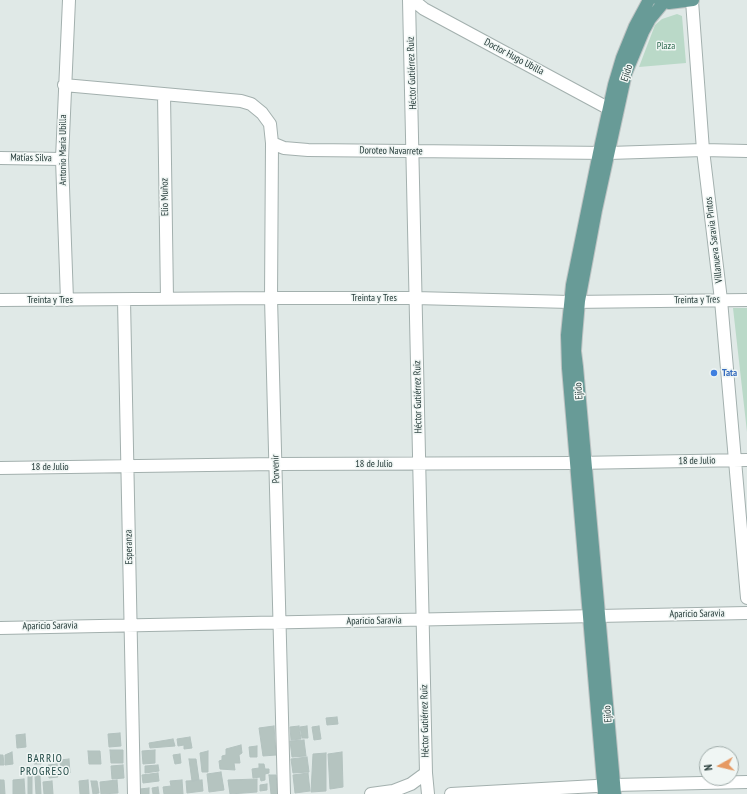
<!DOCTYPE html>
<html>
<head>
<meta charset="utf-8">
<style>
	body { margin:0 }
	#map { position:relative; width:747px; height:794px; overflow:hidden; background:#e0e9e7; font-family:"PT Sans Narrow",sans-serif }
	canvas { display:block }
	.north { position:absolute; left:699px; top:746px; width:40px; height:40px; box-sizing:border-box; background:#f0f6f4; border:1px solid #9eaaa8; border-radius:50%; rotate:262deg; font-size:11px; font-weight:700; line-height:16px; text-align:center; color:#223836 }
	.north::after { content:''; display:block; margin:auto; width:14px; height:18px; background:#e69962; clip-path:polygon(50% 0,100% 100%,50% 72%,0 100%) }
</style>
</head>
<body>
<div id="map">
<canvas width="747" height="794"></canvas>
<div class="north">N</div>
</div>
<script>
const ctx = document.querySelector('canvas').getContext('2d');
ctx.lineJoin = 'round';
function fill(path, color) {
  ctx.fillStyle = color;
  ctx.fill(path, 'evenodd');
}
function poly(rows) {
  const path = new Path2D();
  for (const r of rows) {
    path.moveTo(r[0], r[1]);
    for (let i = 2; i < r.length; i += 2) path.lineTo(r[i], r[i + 1]);
  }
  return path;
}
function trace(path, color, width, dash) {
  ctx.strokeStyle = color;
  ctx.lineWidth = width;
  ctx.lineCap = dash ? 'butt' : 'round';
  ctx.setLineDash(dash || []);
  ctx.stroke(path);
}
function drawText(font, color, halo, rows, align = 'center') {
  ctx.font = font + ' "PT Sans Narrow",sans-serif';
  ctx.lineWidth = 3;
  ctx.setLineDash([]);
  ctx.textBaseline = 'middle';
  ctx.strokeStyle = halo;
  ctx.fillStyle = color;
  for (const [text, x, y, turn = 0] of rows) {
    ctx.save();
    ctx.translate(x, y);
    ctx.rotate((+turn || 0) * Math.PI / 180);
    ctx.textAlign = isNaN(turn) ? turn : align;
    if (halo) ctx.strokeText(text, 0, 0);
    ctx.fillText(text, 0, 0);
    ctx.restore();
  }
}
fill(poly([
	[677,14,682,16,686,63,639,67,655,25,662,19],
	[733,308,747,308,747,432]
]), '#bad9c8');
const building = poly([
	[337,717,338,724,327,725,326,718,337,717],
	[274,726,276,755,263,756,259,728,274,726],
	[299,726,301,739,291,740,290,727,299,726],
	[307,726,308,738,302,738,300,727,307,726],
	[319,726,321,739,314,740,312,727,319,726],
	[120,733,121,746,109,747,108,734,120,733],
	[25,734,26,747,17,748,16,735,25,734],
	[190,737,192,748,184,749,184,745,178,746,177,739,190,737],
	[173,739,175,746,150,748,149,743,173,739],
	[304,740,306,756,292,757,290,741,304,740],
	[241,745,242,753,239,755,240,763,234,763,235,770,220,769,219,761,222,760,222,756,226,755,226,749,241,745],
	[257,746,257,757,250,757,249,747,257,746],
	[110,750,123,750,123,763,111,763,110,750],
	[155,750,155,763,143,764,142,751,155,750],
	[88,751,100,751,101,764,89,764,88,751],
	[208,751,208,772,202,772,200,753,208,751],
	[12,752,13,764,5,765,5,755,12,752],
	[342,752,343,787,330,789,328,754,342,752],
	[326,753,326,791,311,792,313,754,326,753],
	[180,754,181,763,175,764,173,755,180,754],
	[0,755,3,755,4,765,0,765,0,755],
	[34,756,41,756,41,764,34,764,34,756],
	[307,757,309,772,293,773,291,759,307,757],
	[69,759,70,773,61,773,60,760,69,759],
	[189,759,196,759,199,780,192,781,189,759],
	[57,764,58,777,49,778,48,765,57,764],
	[259,764,264,764,265,769,269,769,269,773,265,774,265,780,261,781,260,777,253,778,252,769,259,768,259,764],
	[123,765,124,778,112,779,111,766,123,765],
	[158,765,159,771,145,773,145,766,158,765],
	[221,772,224,790,209,792,207,774,221,772],
	[158,773,159,781,143,783,142,775,158,773],
	[308,773,310,791,295,793,293,775,308,773],
	[269,775,276,775,278,794,271,794,269,775],
	[28,776,32,776,32,794,28,794,28,776],
	[35,776,40,776,41,794,36,794,35,776],
	[24,779,25,794,13,794,13,780,24,779],
	[257,779,257,792,230,794,228,780,257,779],
	[0,780,4,780,5,794,0,794,0,780],
	[88,780,89,794,80,794,79,781,88,780],
	[117,780,118,793,101,794,100,782,117,780],
	[182,780,183,794,164,794,163,787,171,786,170,781,182,780],
	[202,780,203,791,187,793,186,781,202,780],
	[52,781,53,794,44,794,43,782,52,781],
	[91,781,97,781,99,793,93,794,91,781],
	[267,784,267,790,260,791,260,785,267,784],
	[158,787,159,794,153,794,152,788,158,787],
	[149,788,149,794,140,794,140,789,149,788]
]);
fill(building, '#b5c4c0');
trace(building, '#b3c2bf', 1);
const minor = poly([
	[409,0,426,773,428,794],
	[413,0,424,9,617,113],
	[692,1,703,150,721,300,747,598],
	[64,85,241,101,251,104,262,113,270,124,272,143,284,148,308,150,609,153,703,150,747,151],
	[164,94,167,299],
	[272,143,271,298,284,794],
	[0,158,62,159],
	[0,300,271,298,415,298,570,302,747,300],
	[67,300,62,159,69,0],
	[124,300,134,794],
	[0,468,276,464,576,463,747,460],
	[0,628,747,613],
	[371,794,393,791,411,784,426,773],
	[451,794,614,785,747,782]
]);
const major = poly([
	[659,0,669,3,693,0],
	[604,794,568,368,567,335,572,285,599,153,614,85,622,58,635,26,649,0],
	[615,794,577,367,575,351,576,336,579,301,596,210,626,73,643,32,650,19,664,2]
]);
trace(minor, '#a3b0ae', 14);
trace(major, '#bdc3c3', 14);
trace(minor, '#fff', 12);
trace(major, '#689b97', 12);
for (const [x, y, r, color] of [
	[714,373,4,"#3f7fe0"]
]) {
  const dot = new Path2D();
  dot.arc(x, y, r, 0, 2 * Math.PI);
  ctx.fillStyle = color;
  ctx.fill(dot);
  trace(dot, '#f0f6f4', 1.5);
}
drawText('10px', '#306b51', '#f0f6f4', [
	["Plaza",666,46]
]);
drawText('10px', '#223836', '#f0f6f4', [
	["Doctor Hugo Ubilla",514,57,28],
	["Héctor Gutiérrez Ruiz",412,73,-92],
	["Ejido",627,73,-72],
	["Antonio María Ubilla",63,150,-90],
	["Doroteo Navarrete",391,151,1],
	["Matías Silva",31,158,1],
	["Elio Muñoz",165,197,-91],
	["Villanueva Saravia Pintos",714,240,-97],
	["Treinta y Tres",374,298],
	["Treinta y Tres",50,300],
	["Treinta y Tres",697,300,-1],
	["Ejido",579,391,-95],
	["Héctor Gutiérrez Ruiz",418,397,-91],
	["18 de Julio",697,461,-1],
	["18 de Julio",374,464],
	["18 de Julio",50,467],
	["Porvenir",276,469,-92],
	["Esperanza",129,547,-91],
	["Aparicio Saravia",697,614,-1],
	["Aparicio Saravia",374,621,-1],
	["Aparicio Saravia",50,626,-1],
	["Ejido",608,714,-95],
	["Héctor Gutiérrez Ruiz",425,721,-91]
]);
drawText('bold 10px', '#366cbe', '#f0f6f4', [
	["Tata",722,373]
], 'left');
ctx.letterSpacing = '1px';
drawText('11px', '#204845', '#f0f6f4', [
	["BARRIO",45,759],
	["PROGRESO",45,772]
]);
ctx.letterSpacing = '0px';
</script>
</body>
</html>
